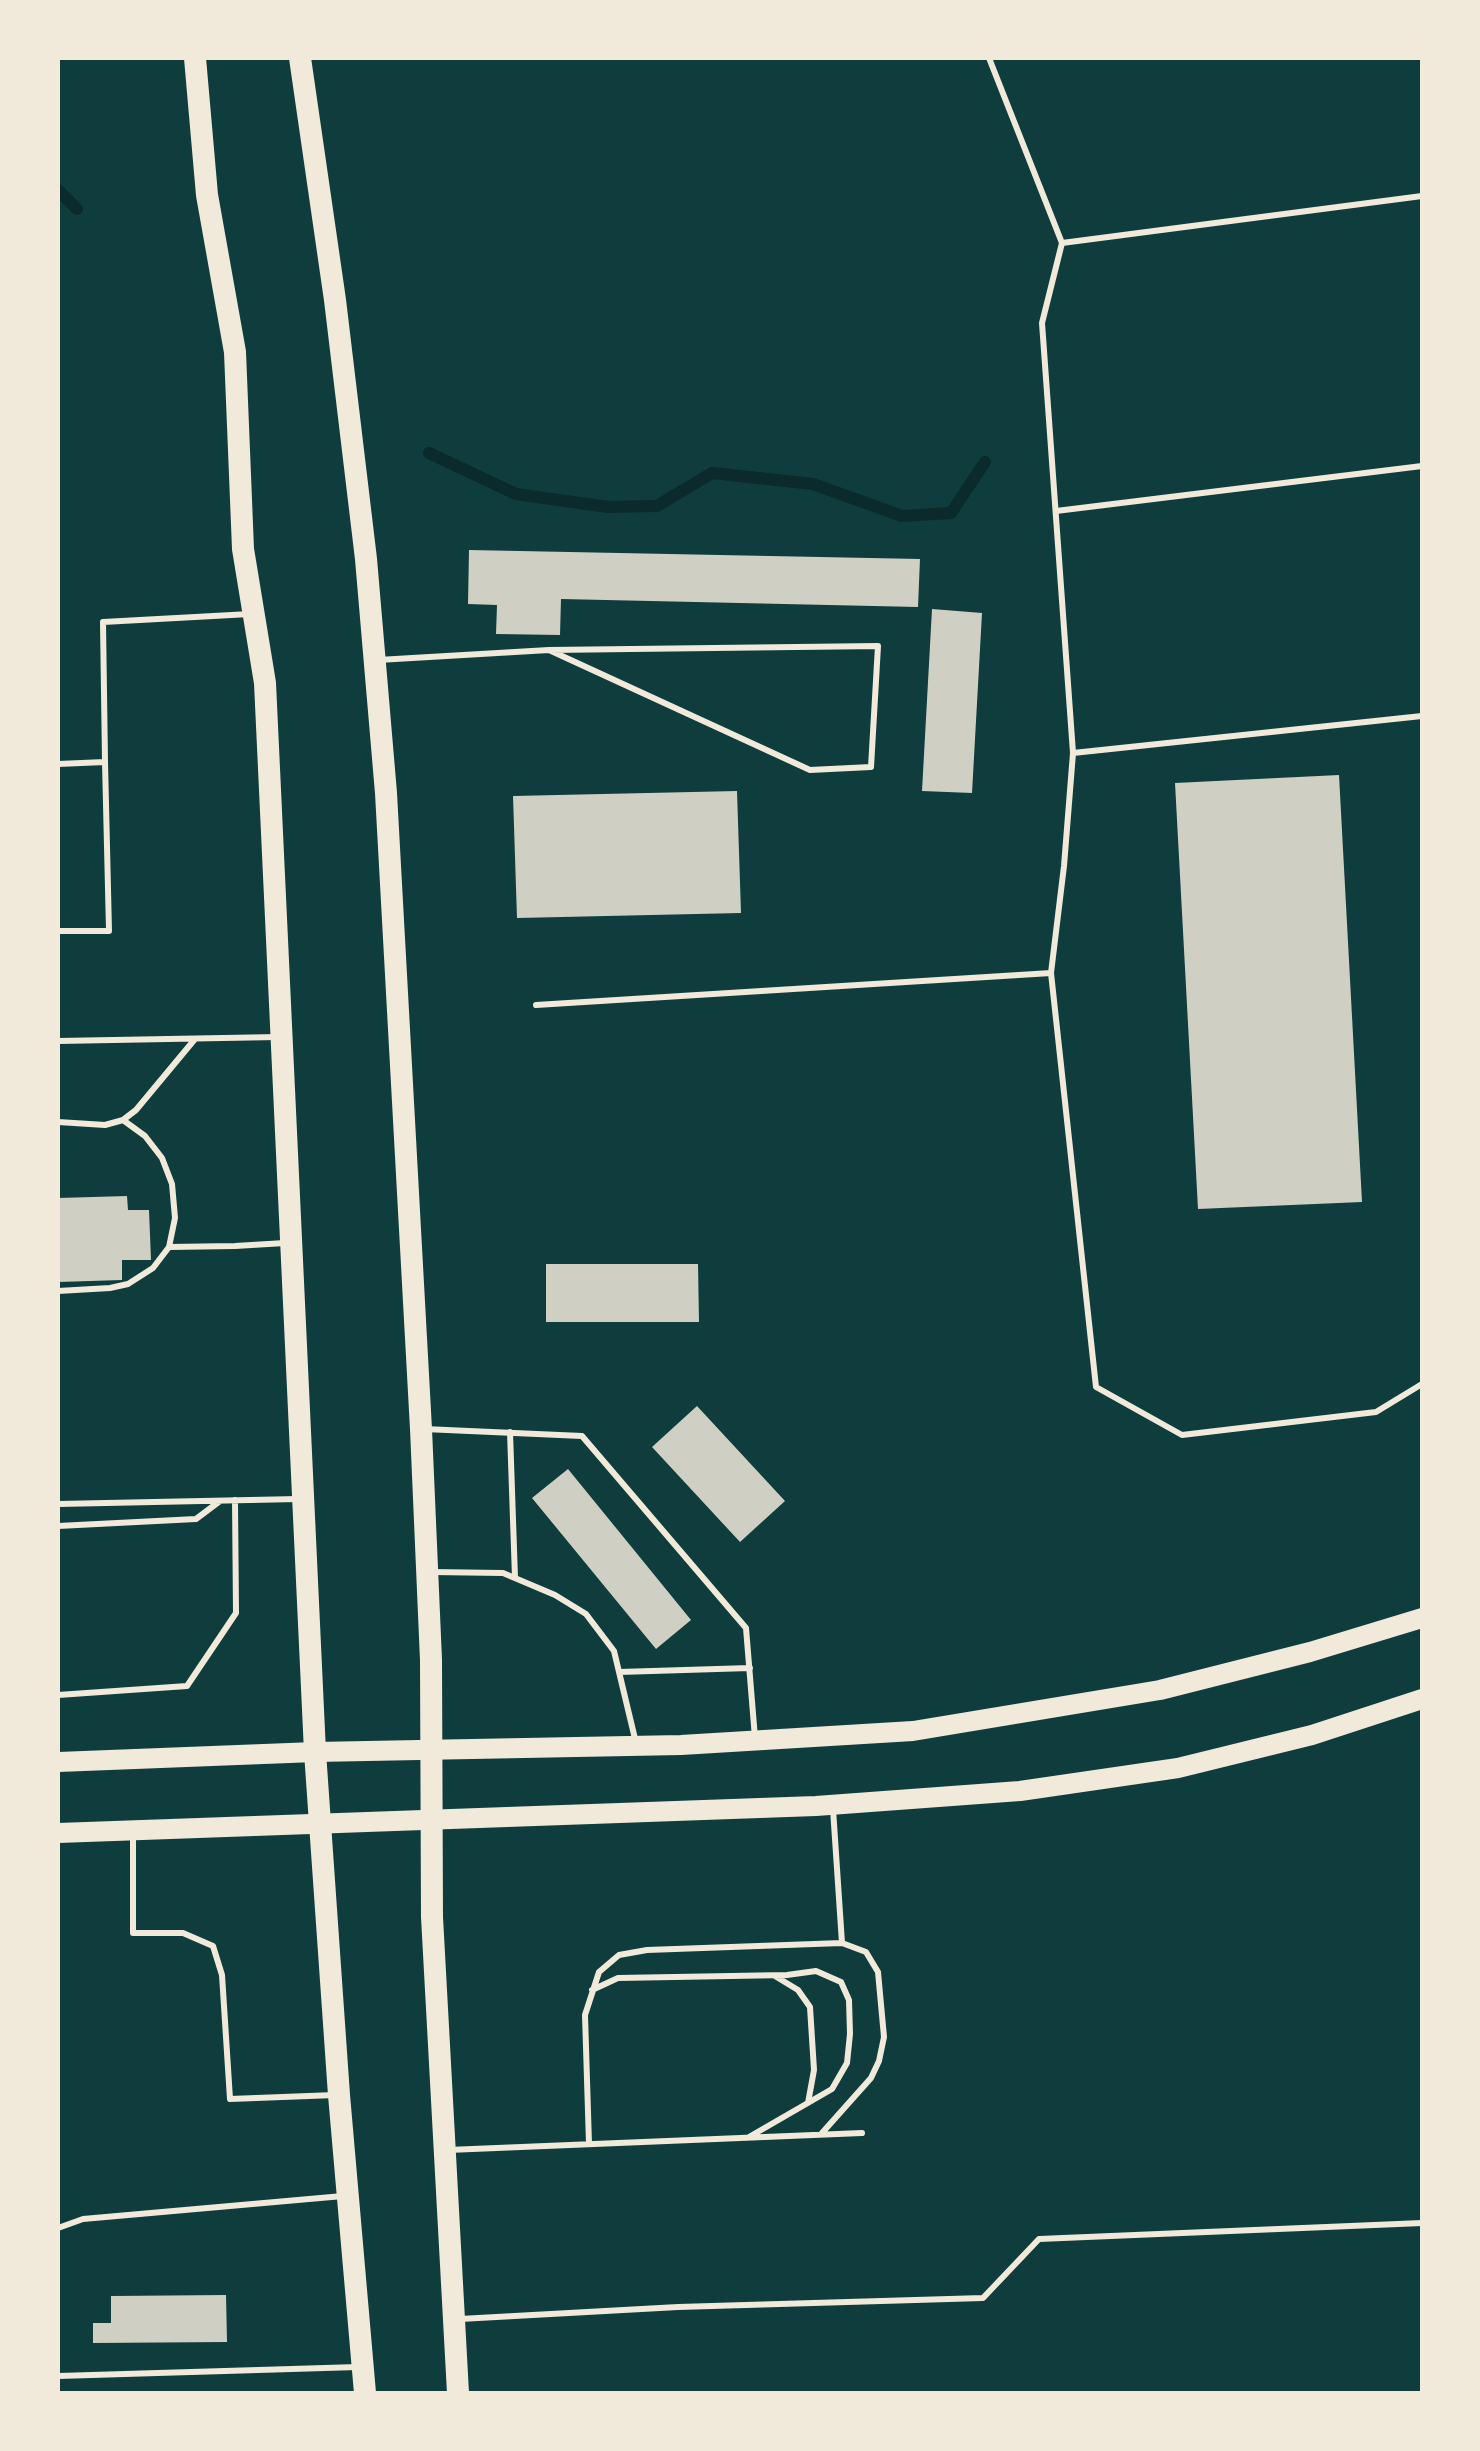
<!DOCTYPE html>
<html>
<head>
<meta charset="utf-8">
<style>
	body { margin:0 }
	#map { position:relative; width:1480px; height:2451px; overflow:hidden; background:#0f3d3e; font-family:Karla,sans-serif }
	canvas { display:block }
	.frame { position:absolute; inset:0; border:60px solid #f1e9da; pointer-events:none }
</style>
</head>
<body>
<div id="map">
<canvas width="1480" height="2451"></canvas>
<div class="frame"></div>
</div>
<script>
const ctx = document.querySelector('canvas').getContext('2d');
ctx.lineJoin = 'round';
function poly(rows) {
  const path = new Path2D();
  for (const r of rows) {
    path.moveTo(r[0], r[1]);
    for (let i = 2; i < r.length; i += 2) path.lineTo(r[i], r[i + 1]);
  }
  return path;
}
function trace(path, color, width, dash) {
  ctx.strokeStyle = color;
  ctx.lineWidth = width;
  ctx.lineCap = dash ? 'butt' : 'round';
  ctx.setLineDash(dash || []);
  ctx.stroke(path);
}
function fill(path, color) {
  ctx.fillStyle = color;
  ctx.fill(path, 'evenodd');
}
trace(poly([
	[58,190,77,209],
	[429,453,516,494,608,507,657,506,712,473,813,484,902,516,951,513,985,462]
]), '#0a2a2b', 12);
fill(poly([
	[469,550,920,559,918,607,561,599,560,635,496,634,497,605,468,604],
	[932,609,982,613,972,793,922,791],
	[1339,775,1362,1202,1198,1209,1175,783],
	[737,791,741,913,517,918,513,796],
	[127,1196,128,1210,149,1210,151,1260,122,1260,122,1280,58,1282,58,1198],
	[546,1264,698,1264,699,1322,546,1322],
	[697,1406,785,1501,740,1542,652,1447],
	[568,1469,691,1620,656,1649,532,1498],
	[226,2295,227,2342,93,2343,93,2323,111,2323,111,2296]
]), '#cfcfc3');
trace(poly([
	[989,58,1062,243,1042,323,1073,753,1064,866,1051,973,1096,1387,1182,1435,1376,1412,1422,1384],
	[1062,243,1422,196],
	[1056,511,1422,466],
	[378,660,549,650,878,646,871,767,810,770,549,650],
	[1073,753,1422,716],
	[58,764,105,762,103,622,250,614],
	[58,931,109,931,105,762],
	[536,1005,1051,973],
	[58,1041,278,1037],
	[58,1122,105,1125,123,1120,136,1110,195,1039],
	[169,1247,235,1246,285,1243],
	[58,1291,110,1288,128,1284,153,1268,169,1247,175,1218,172,1184,162,1158,145,1136,123,1120],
	[424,1429,582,1436,746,1628,755,1738],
	[510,1432,515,1578],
	[58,1504,298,1499],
	[58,1526,196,1519,220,1501],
	[431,1572,503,1573,555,1595,586,1614,614,1651,636,1743],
	[619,1672,750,1668],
	[58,1695,187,1686,236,1613,235,1500],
	[833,1809,842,1943],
	[133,1835,133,1933,183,1933,213,1946,222,1975,230,2099,335,2095],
	[775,1976,798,1990,810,2007,814,2070,808,2103],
	[592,1990,618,1978,787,1975,816,1971,841,1982,849,2000,850,2034,847,2063,832,2089,749,2137],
	[589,2144,585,2015,599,1972,619,1955,647,1950,842,1943,866,1952,878,1972,884,2037,879,2061,871,2078,822,2133],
	[448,2150,862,2133],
	[58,2228,83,2219,343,2196],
	[460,2319,678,2307,983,2298,1039,2239,1422,2223],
	[58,2376,358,2367]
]), '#f1e9da', 6);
trace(poly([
	[58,1762,315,1752,681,1745,913,1731,1160,1690,1310,1652,1422,1618],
	[58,1833,816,1806,1020,1791,1178,1768,1312,1735,1422,1699]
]), '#f1e9da', 20);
trace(poly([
	[195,58,207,195,235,352,243,549,265,683,315,1752,339,2095,365,2393],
	[300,58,335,300,366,559,386,793,421,1429,431,1660,432,1917,458,2393]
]), '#f1e9da', 22);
</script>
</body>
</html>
